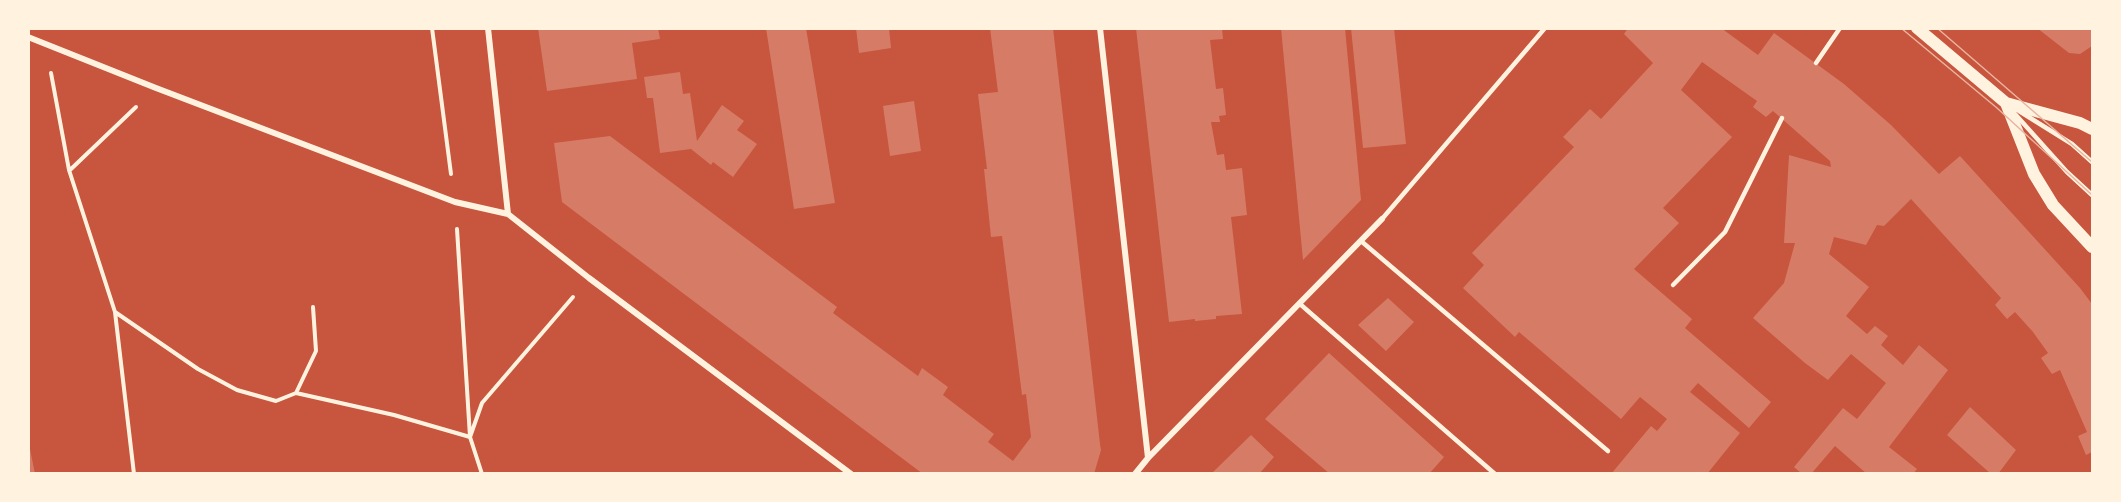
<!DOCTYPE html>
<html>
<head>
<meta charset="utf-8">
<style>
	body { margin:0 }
	#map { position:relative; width:2121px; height:502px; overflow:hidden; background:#c8553d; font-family:"Fira Sans",sans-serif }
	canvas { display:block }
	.frame { position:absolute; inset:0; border:30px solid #fff3e0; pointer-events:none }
</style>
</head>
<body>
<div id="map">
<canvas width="2121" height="502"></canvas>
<div class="frame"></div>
</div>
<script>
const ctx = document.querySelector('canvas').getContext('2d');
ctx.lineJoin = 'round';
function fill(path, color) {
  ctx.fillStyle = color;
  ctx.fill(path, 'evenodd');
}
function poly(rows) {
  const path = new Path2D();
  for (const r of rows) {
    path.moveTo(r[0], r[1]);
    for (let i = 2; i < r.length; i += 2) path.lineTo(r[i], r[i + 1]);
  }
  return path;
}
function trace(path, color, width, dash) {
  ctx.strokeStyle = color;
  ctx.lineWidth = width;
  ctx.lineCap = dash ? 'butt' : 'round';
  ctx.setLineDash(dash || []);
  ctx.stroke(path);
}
fill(poly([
	[538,28,658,28,660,39,632,43,637,79,547,91],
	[766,28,806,28,835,203,794,209],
	[856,28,889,28,891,48,859,53],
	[990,28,1053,28,1100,444,1101,450,1094,474,923,474,562,202,554,143,610,136,837,307,833,313,918,376,922,368,948,387,943,395,994,434,988,442,1013,461,1031,437,1026,394,1022,395,1002,236,991,237,984,169,987,169,978,94,998,92],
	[1136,28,1222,28,1223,39,1210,40,1216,89,1223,88,1226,115,1219,116,1220,122,1211,122,1217,155,1224,154,1226,170,1242,168,1247,215,1231,217,1242,314,1216,316,1216,319,1195,321,1195,319,1169,322],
	[1281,28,1345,28,1361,200,1303,260],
	[1351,28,1394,28,1406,144,1363,148],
	[1628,28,1721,28,1758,55,1774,33,1844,84,1891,125,1939,174,1960,156,2080,288,2092,304,2092,452,2086,455,2078,436,2087,432,2060,370,2052,374,2041,358,2048,353,2033,332,2015,312,2007,319,1995,305,2001,298,1911,199,1884,226,1877,225,1866,245,1834,237,1829,254,1869,287,1846,316,1867,334,1875,326,1888,336,1881,345,1903,365,1919,345,1948,370,1889,447,1917,469,1913,474,1867,474,1835,446,1811,474,1802,474,1794,467,1843,408,1857,419,1886,383,1851,354,1828,380,1805,363,1753,318,1784,283,1795,243,1784,243,1789,155,1831,167,1830,161,1773,111,1766,117,1753,107,1757,101,1702,62,1681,90,1732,137,1663,208,1679,223,1634,269,1692,319,1685,328,1771,402,1749,428,1698,383,1690,392,1740,433,1707,474,1611,474,1651,426,1657,431,1667,419,1640,397,1621,419,1519,332,1515,337,1463,288,1484,265,1472,253,1574,147,1563,137,1590,109,1601,119,1653,63,1624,34],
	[2037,28,2092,28,2092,46,2080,54,2069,53],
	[680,72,683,94,690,93,697,141,722,105,744,121,737,130,757,144,733,177,713,162,711,165,691,149,660,153,653,98,647,98,644,77],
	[914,101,921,151,890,156,883,106],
	[1388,298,1414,322,1386,351,1358,325],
	[1329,353,1444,457,1429,474,1330,474,1265,419],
	[1970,407,2016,450,1998,474,1991,474,1947,435],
	[1251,435,1274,457,1259,474,1211,474],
	[28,449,30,449,35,474,28,474]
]), '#d67c66');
trace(poly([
	[432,28,451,174],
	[51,73,69,170,115,312,134,474],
	[70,170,136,107],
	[457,229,470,437,482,474],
	[115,312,198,369,237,390,276,401,296,393,394,415,470,437,482,403,573,297],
	[296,393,316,351,313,307]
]), '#fff3e0', 4);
trace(poly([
	[1816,63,1840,28],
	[2019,111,2072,144,2092,162],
	[2015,114,2067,172,2092,195],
	[1382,219,1545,28],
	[1361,241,1608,451],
	[1673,285,1725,232,1782,118],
	[1300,304,1495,474]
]), '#fff3e0', 4.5);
trace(poly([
	[488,28,508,214],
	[1100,28,1148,458,1135,474],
	[28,37,156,88,455,202,508,214,589,278,851,474],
	[1148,458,1382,219]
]), '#fff3e0', 6);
trace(poly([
	[1917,28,2006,103,2080,123,2092,129],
	[2006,103,2034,174,2053,205,2092,247]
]), '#fff3e0', 12);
trace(poly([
	[1901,28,1997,108,2092,195],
	[1937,28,2092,162]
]), '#e9b49f', 1.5);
</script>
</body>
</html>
